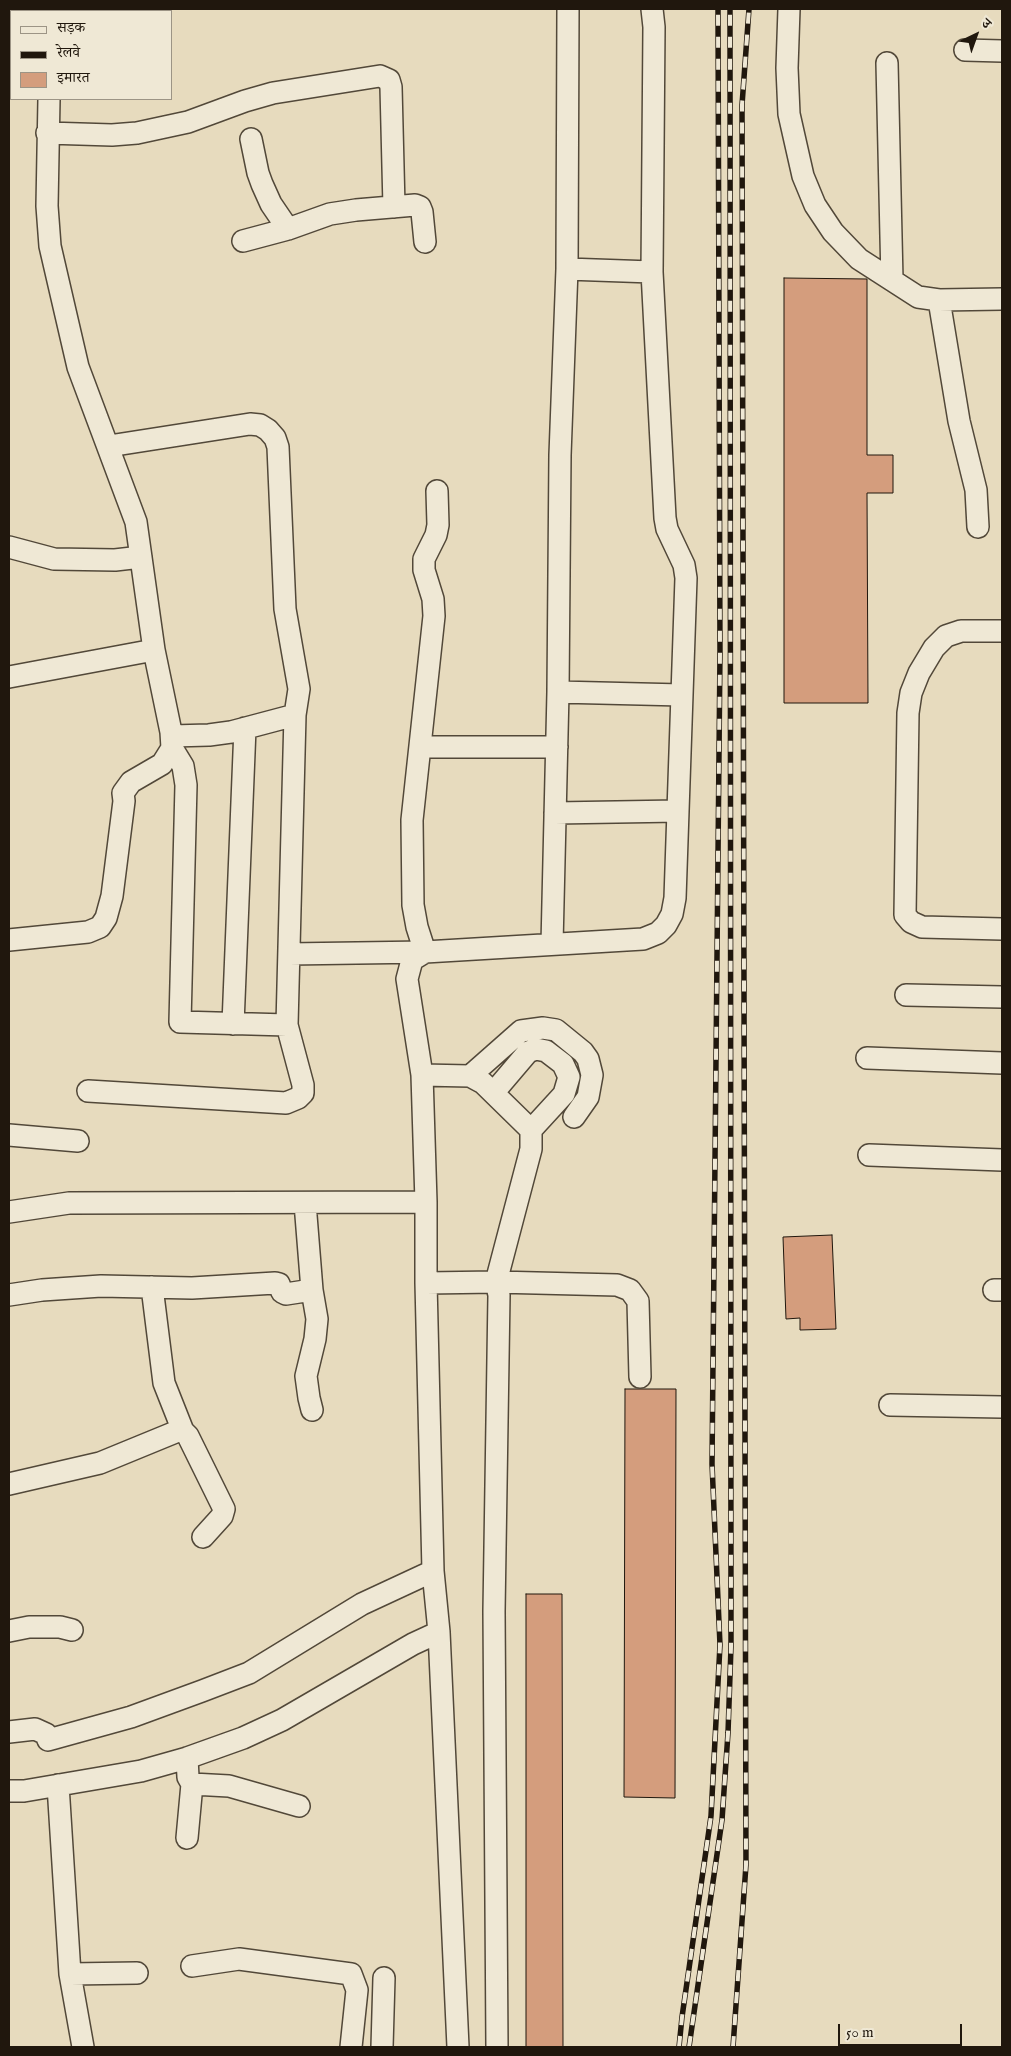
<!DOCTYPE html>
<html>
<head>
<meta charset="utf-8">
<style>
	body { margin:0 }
	#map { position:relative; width:1011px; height:2056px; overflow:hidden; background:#e7dbbe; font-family:"IM FELL English","Noto Serif Devanagari",serif }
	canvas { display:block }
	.frame { position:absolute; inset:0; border:10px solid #20170d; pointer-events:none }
	.legend { position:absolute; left:10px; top:10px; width:162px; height:90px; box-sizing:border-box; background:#efe8d5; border:1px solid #9c9485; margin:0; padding:6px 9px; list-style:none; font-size:15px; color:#20170d }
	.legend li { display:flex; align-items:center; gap:10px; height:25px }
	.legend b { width:25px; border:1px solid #9c9485 }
	.north { position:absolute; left:951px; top:10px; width:50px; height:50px; -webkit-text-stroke:4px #efe8d5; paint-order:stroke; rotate:42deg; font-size:14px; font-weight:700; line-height:20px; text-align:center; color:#20170d }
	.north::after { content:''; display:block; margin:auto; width:18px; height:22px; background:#20170d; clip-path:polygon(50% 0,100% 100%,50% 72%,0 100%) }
	.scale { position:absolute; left:838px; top:2024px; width:124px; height:22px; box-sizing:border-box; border:2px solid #20170d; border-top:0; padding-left:6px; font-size:15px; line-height:18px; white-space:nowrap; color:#20170d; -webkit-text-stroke:4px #efe8d5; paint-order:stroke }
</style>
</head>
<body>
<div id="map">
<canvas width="1011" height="2056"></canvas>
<div class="frame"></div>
<ul class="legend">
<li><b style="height:6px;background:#efe8d5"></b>सड़क</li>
<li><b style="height:6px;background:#20170d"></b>रेलवे</li>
<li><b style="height:14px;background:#d49d7d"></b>इमारत</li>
</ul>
<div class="north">उ</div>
<div class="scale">50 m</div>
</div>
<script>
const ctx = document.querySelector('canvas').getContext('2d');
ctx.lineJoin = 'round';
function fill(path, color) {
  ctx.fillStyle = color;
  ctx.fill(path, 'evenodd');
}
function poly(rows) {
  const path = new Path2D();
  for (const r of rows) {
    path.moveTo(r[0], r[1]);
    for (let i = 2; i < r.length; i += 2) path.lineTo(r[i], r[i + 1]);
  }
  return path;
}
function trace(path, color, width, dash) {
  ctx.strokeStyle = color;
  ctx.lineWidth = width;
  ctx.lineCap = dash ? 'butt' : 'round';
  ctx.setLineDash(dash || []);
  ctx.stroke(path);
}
const building = poly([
	[784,278,867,279,867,455,893,455,893,493,867,493,868,703,784,703,784,278],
	[832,1235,836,1329,800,1330,800,1318,786,1319,783,1237,832,1235],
	[625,1389,676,1389,675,1798,624,1797,625,1389],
	[526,1594,562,1594,563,2047,526,2047,526,1594]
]);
fill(building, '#d49d7d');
trace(building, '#20170d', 1);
const minor = poly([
	[789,9,787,68,789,114,803,176,815,205,833,232,859,259,918,297,939,300,1002,299],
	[51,11,51,9],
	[965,50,1002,51],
	[887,63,892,280],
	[47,133,112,135,137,133,188,122,245,101,273,93,380,76,389,80,391,87,394,207],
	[251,139,258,173,262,184,271,204,288,229],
	[243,241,288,229,330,214,356,210,415,205,420,207,422,212,425,242],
	[567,269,652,272],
	[939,300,959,421,976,490,978,527],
	[109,446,250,424,260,425,268,430,275,438,278,447,285,609,299,689,295,715],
	[9,547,54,559,115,560,141,557],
	[1002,631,961,631,946,636,934,648,919,673,911,693,908,713,905,915,911,922,922,927,1002,929],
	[9,677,154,650,136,522,78,367,50,246,47,206,49,99],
	[558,692,682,695],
	[172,736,209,735,231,732,295,715,287,1025,180,1022,186,785,183,766,172,748],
	[420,747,557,747],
	[555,813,678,811],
	[9,940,88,932,100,927,106,918,112,896,124,801,123,793,131,782,162,764,172,748,171,732,154,650],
	[552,944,558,692,560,455,567,269,568,9],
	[289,954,425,952,417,927,413,905,412,820,434,616,433,599,424,570,424,559,436,535,438,525,437,491],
	[906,995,1002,997],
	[233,1024,245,728],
	[867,1058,1002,1063],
	[422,1075,470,1076,483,1083,531,1130,531,1149,496,1282,617,1285,630,1290,638,1301,640,1377],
	[470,1076,521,1031,543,1028,556,1030,583,1052,588,1059,592,1075,588,1097,574,1117],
	[88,1091,286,1103,298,1098,303,1093,303,1085,287,1025],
	[494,1092,528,1052,536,1049,546,1051,563,1064,569,1077,564,1094,531,1130],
	[9,1135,78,1141],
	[869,1155,1002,1160],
	[426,1202,422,1075,407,979,412,960,425,952,643,939,658,933,666,925,672,914,675,898,686,578,684,565,667,529,665,518,652,272,654,27,652,9],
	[305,1203,312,1290,317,1319,315,1339,306,1376,309,1398,312,1410],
	[9,1212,69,1203,426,1202,426,1283,496,1282,499,1295,494,1611,497,2047],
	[426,1283,433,1571,439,1632,458,2047],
	[152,1287,164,1383,183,1431],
	[994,1290,1002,1290],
	[9,1295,42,1290,101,1286,192,1288,275,1283,279,1284,282,1292,286,1294,312,1290],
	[890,1405,1002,1407],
	[9,1484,100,1463,178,1431,183,1431,188,1436,224,1509,222,1516,203,1537],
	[9,1631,29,1627,60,1627,72,1630],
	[9,1732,35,1729,46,1734,48,1740,131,1717,202,1691,249,1673,362,1604,433,1571],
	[187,1758,188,1777,192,1784,229,1786,299,1806],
	[58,1785,70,1974,83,2047],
	[9,1791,24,1791,141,1771,187,1758,243,1738,282,1720,413,1644,439,1632],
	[187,1838,192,1784],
	[192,1966,239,1959,351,1974,357,1990,351,2047],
	[70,1974,137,1973],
	[382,2047,384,1978]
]);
trace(minor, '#524839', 24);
trace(minor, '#efe8d5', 21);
const rail = poly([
	[679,2047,682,2017,711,1816,720,1645,712,1464,720,652,718,9],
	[689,2047,722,1820,728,1733,731,1647,730,9],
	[733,2047,746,1865,742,105,749,9]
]);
trace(rail, '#20170d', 5.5);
trace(rail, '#efe8d5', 4, [11]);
</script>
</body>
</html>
